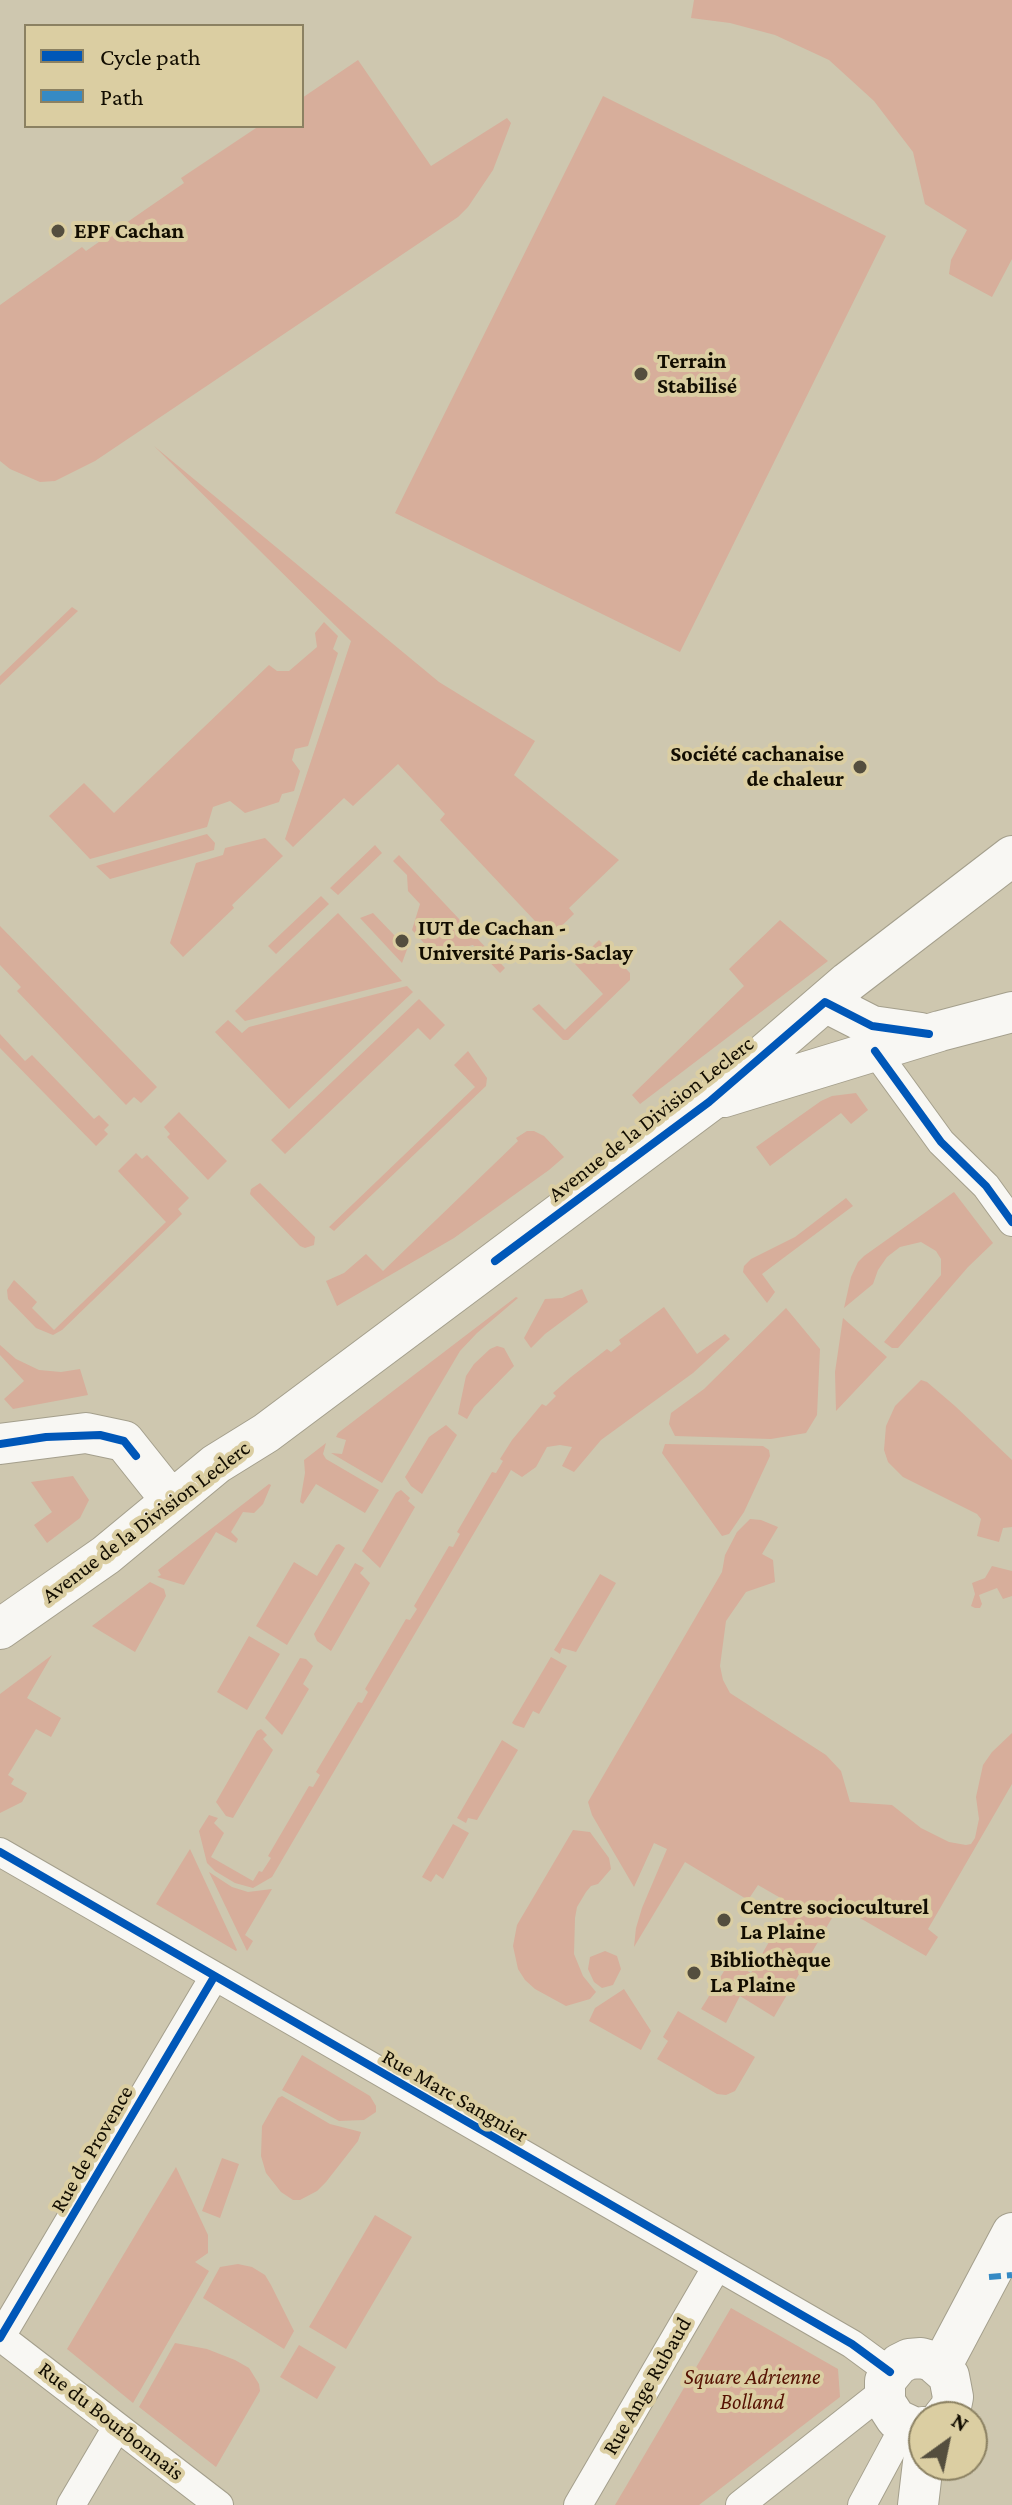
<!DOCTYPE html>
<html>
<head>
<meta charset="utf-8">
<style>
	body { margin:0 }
	#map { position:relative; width:1012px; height:2505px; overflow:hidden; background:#cec7af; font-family:"Crimson Pro",serif }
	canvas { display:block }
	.legend { position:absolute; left:24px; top:24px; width:280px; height:104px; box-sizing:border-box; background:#dbcea2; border:2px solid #8b8162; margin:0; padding:10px 14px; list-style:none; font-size:24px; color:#120d01 }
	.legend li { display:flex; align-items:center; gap:16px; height:40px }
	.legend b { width:40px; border:2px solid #8b8162 }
	.north { position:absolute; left:908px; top:2401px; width:80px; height:80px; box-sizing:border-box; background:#dbcea2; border:2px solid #8b8162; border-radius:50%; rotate:33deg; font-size:22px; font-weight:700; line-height:32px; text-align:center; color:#120d01 }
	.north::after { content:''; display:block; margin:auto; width:28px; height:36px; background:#544e3e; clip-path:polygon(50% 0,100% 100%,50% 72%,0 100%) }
</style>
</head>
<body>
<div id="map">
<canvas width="1012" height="2505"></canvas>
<ul class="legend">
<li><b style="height:10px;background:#0057b8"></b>Cycle path</li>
<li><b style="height:10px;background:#368ac4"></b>Path</li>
</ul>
<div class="north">N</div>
</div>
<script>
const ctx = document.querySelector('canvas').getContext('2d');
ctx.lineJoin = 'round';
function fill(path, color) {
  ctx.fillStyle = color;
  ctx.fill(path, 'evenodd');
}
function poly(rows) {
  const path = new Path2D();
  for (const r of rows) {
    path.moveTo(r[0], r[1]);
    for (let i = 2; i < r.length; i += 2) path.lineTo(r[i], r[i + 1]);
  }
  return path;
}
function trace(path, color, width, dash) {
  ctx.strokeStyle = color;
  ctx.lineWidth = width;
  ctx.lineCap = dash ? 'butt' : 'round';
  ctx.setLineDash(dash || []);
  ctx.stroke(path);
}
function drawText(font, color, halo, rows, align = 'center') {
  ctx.font = font + ' "Crimson Pro",serif';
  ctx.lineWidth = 8;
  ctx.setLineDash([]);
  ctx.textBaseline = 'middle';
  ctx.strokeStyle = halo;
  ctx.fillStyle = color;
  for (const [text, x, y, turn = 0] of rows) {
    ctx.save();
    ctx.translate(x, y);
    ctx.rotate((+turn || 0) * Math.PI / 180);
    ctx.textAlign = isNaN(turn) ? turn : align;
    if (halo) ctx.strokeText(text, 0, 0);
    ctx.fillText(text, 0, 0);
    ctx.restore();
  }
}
fill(poly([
	[694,0,1012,0,1012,259,992,297,949,274,951,260,967,230,925,204,913,152,874,101,829,60,775,35,730,23,691,18],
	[358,60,431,166,507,118,511,123,493,170,468,207,458,217,95,461,55,481,40,482,10,469,0,461,0,305,82,247,86,251,139,214,184,183,181,178,259,126,302,126,302,98],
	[603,96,886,236,680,652,395,513],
	[154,446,439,682,535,741,514,775,619,860,569,908,574,914,550,937,440,820,445,814,398,764,353,806,344,798,293,847,285,839,351,641],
	[72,607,78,611,0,685,0,676],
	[324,622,338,636,333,649,338,653,308,746,295,749,292,760,300,771,294,791,282,794,279,802,245,813,230,801,213,807,207,827,90,859,49,816,84,783,114,813,269,665,277,671,289,671,317,647,315,633],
	[207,834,215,843,214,850,110,879,96,866],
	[265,838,283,856,232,905,234,908,183,957,170,943,196,863,223,855,225,848],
	[375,845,382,853,338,895,330,888],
	[399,855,505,968,500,973,473,945,435,955,412,930,420,904,408,891,407,875,393,861],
	[321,896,329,904,276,954,268,946],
	[338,913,402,981,245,1021,235,1011],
	[373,913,396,937,399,935,409,944,402,963,360,918],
	[780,920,828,961,640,1104,632,1095,744,986,729,969],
	[0,926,157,1087,141,1103,134,1097,126,1105,17,991,21,987,0,965],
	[599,940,630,973,630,980,568,1040,563,1040,532,1009,539,1004,565,1030,603,994,575,964],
	[407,986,413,992,289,1109,215,1032,228,1020,242,1033,249,1027],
	[419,999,445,1025,430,1040,418,1028,285,1154,271,1140],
	[0,1034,25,1061,32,1055,94,1119,99,1115,109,1125,104,1130,108,1134,96,1146,0,1048],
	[468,1051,487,1078,486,1086,334,1231,329,1227,475,1087,454,1065],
	[856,1093,868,1110,851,1124,841,1113,770,1166,756,1147,821,1101,832,1096],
	[179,1112,227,1161,208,1180,167,1137,170,1134,164,1127],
	[527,1131,534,1131,544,1136,564,1157,549,1170,454,1238,337,1306,326,1281,344,1273,366,1254,383,1271,518,1141,516,1138],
	[136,1153,142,1159,147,1155,189,1198,178,1209,182,1214,62,1330,53,1335,36,1328,8,1299,7,1290,14,1280,37,1302,32,1308,54,1330,166,1222,118,1171],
	[260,1183,315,1237,314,1245,305,1248,300,1246,250,1194,251,1189],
	[954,1192,993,1243,968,1267,898,1348,892,1348,884,1342,941,1275,941,1259,936,1251,921,1242,900,1247,887,1257,878,1270,873,1284,844,1308,851,1277,858,1262,864,1256],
	[846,1198,853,1206,762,1274,775,1292,767,1303,743,1272,744,1266,751,1259,795,1237],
	[582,1289,588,1302,545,1334,531,1348,524,1338,545,1299,562,1298],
	[516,1297,518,1298,477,1333,460,1351,382,1483,331,1453,342,1454,346,1440,336,1437,338,1433],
	[664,1307,697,1354,725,1334,730,1339,693,1373,601,1440,574,1472,562,1466,572,1447,560,1445,547,1447,536,1467,522,1477,511,1470,272,1877,253,1888,235,1883,215,1871,207,1863,199,1831,209,1815,218,1818,214,1823,224,1833,211,1857,253,1881,259,1871,262,1872,271,1858,268,1856,309,1786,313,1787,320,1775,316,1772,358,1702,362,1703,368,1692,365,1689,406,1619,410,1620,417,1609,414,1606,449,1546,453,1547,460,1534,457,1532,492,1472,496,1473,503,1461,500,1459,512,1440,542,1404,546,1406,556,1396,553,1393,571,1377,607,1349,611,1352,621,1344,619,1340],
	[786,1308,820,1349,817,1415,806,1433,771,1439,675,1436,669,1424,671,1413,704,1389],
	[843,1318,887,1357,836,1411,835,1372],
	[0,1345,16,1359,39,1370,61,1372,80,1369,88,1395,13,1409,4,1399,24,1381,0,1355],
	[497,1346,504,1348,514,1366,474,1407,467,1419,458,1414,466,1376,474,1364,490,1349],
	[921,1380,927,1382,955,1406,1012,1460,1012,1527,1003,1528,999,1542,977,1536,981,1519,977,1514,903,1477,888,1462,884,1450,886,1426,895,1406],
	[446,1425,457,1435,422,1494,411,1486,405,1477,429,1437],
	[326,1443,323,1454,326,1459,379,1490,365,1513,316,1484,303,1504,300,1502,305,1473,304,1460],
	[665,1444,763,1446,769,1450,770,1456,744,1512,729,1534,722,1536,662,1453],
	[73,1476,89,1500,80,1518,47,1543,34,1525,52,1512,31,1482],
	[269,1484,271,1485,263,1504,254,1513,243,1512,231,1532,238,1539,236,1543,216,1532,184,1585,157,1577,161,1575,158,1570],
	[401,1490,410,1498,408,1501,415,1507,380,1568,362,1551,396,1493],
	[750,1519,761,1520,778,1527,762,1554,773,1560,775,1582,746,1592,726,1621,720,1666,723,1680,730,1693,826,1755,841,1771,850,1802,892,1805,921,1828,949,1842,966,1845,971,1844,975,1838,979,1819,976,1797,983,1765,992,1752,1012,1733,1012,1784,928,1929,938,1937,926,1956,839,1906,774,2017,740,1996,726,2023,701,2009,706,2001,730,1961,751,1973,791,1904,758,1885,748,1900,685,1862,634,1947,636,1928,642,1908,667,1849,654,1843,634,1887,592,1815,588,1802,722,1572,725,1555,737,1532],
	[339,1544,345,1548,287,1645,256,1626,294,1562,317,1576,336,1545],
	[355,1563,364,1568,360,1573,370,1583,331,1651,317,1641,314,1634],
	[992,1566,1012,1571,1012,1596,1003,1599,997,1588,979,1595,982,1604,980,1608,975,1608,971,1606,975,1594,972,1583,985,1578],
	[600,1574,616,1583,576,1652,562,1648,560,1654,554,1650],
	[150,1582,164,1589,166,1596,135,1652,92,1626],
	[249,1636,280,1654,247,1710,217,1692],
	[52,1655,27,1698,61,1718,51,1737,36,1729,8,1775,14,1779,11,1784,27,1793,22,1802,0,1813,0,1694],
	[551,1657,567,1666,539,1714,533,1711,524,1728,515,1725,512,1723],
	[300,1658,306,1659,313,1666,303,1684,309,1689,282,1735,265,1718],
	[261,1729,267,1735,263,1739,273,1750,233,1818,226,1816,216,1802,257,1731],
	[502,1740,518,1750,477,1820,468,1818,466,1823,457,1818],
	[453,1824,469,1833,443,1879,436,1874,431,1882,422,1877],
	[573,1830,590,1832,609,1858,611,1869,598,1884,591,1886,586,1892,577,1907,575,1918,574,1954,583,1976,596,1992,590,1999,566,2006,535,1989,525,1980,518,1969,513,1946,517,1925],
	[190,1849,237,1950,236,1951,156,1904],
	[209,1872,232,1887,248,1892,272,1889,245,1935,253,1941,247,1951],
	[605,1951,617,1956,621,1969,613,1985,602,1988,594,1982,588,1969,590,1957],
	[624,1989,651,2031,641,2050,589,2021,595,2008],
	[678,2011,755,2057,735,2091,726,2095,717,2094,657,2059,668,2041,663,2037],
	[302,2055,370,2096,376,2106,376,2112,364,2120,339,2121,282,2090],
	[282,2096,330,2124,361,2132,358,2141,326,2182,317,2191,300,2200,293,2200,281,2192,266,2173,261,2156,262,2126,278,2098],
	[222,2158,239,2164,220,2218,202,2211],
	[176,2167,208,2235,208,2253,195,2262,209,2271,133,2403,67,2349],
	[375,2215,412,2237,346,2349,309,2327],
	[238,2264,252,2267,265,2275,271,2285,294,2331,284,2349,203,2298,220,2267],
	[731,2308,838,2369,840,2397,699,2505,615,2505],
	[175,2343,207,2349,235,2360,249,2368,259,2384,260,2391,216,2467,139,2407],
	[299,2345,336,2367,317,2399,280,2377]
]), '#d7ae9b');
const street = poly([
	[875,1051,941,1142,986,1186,1012,1222],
	[0,1852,852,2344,890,2372],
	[0,2338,214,1977],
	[2,2338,219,2505],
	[71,2505,117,2427],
	[578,2505,716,2268],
	[740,2505,883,2392],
	[862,2505,905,2425]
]);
const secondary = poly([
	[825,1002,872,1026,921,1033],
	[724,1097,940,1031,1012,1012],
	[0,1444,86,1433,124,1441,171,1500],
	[0,1629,106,1555,216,1464,266,1433,709,1102,848,982,1012,856],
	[941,2367,1012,2233],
	[924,2427,915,2428,896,2419,885,2402,885,2381,899,2364,909,2359,921,2358,932,2361,949,2376,953,2397,951,2407,943,2417],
	[918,2505,924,2454]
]);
trace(street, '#a49f8c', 30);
trace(secondary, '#a49f8c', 42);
trace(street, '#f8f7f3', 28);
trace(secondary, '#f8f7f3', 40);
trace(poly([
	[989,2277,1012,2275]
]), '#368ac4', 6, [12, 6]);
trace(poly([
	[875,1051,941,1142,986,1186,1012,1222],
	[495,1261,709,1102,825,1002,872,1026,929,1034],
	[0,1444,46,1437,100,1435,124,1441,136,1456],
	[0,1852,852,2344,890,2372],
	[0,2338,214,1977]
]), '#0057b8', 8);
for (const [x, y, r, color] of [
	[58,231,8,"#544e3e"],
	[641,374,8,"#544e3e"],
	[860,767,8,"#544e3e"],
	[402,941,8,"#544e3e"],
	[724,1920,8,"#544e3e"],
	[694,1973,8,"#544e3e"]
]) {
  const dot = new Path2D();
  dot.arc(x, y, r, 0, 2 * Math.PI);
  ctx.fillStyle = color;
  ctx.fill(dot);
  trace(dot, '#dbcea2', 3);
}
drawText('bold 22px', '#120d01', '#dbcea2', [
	["EPF Cachan",74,231],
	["Terrain",657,361],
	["Stabilisé",657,386],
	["Société cachanaise",844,754,"right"],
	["de chaleur",844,779,"right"],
	["IUT de Cachan -",418,928],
	["Université Paris-Saclay",418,953],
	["Centre socioculturel",740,1907],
	["La Plaine",740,1932],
	["Bibliothèque",710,1960],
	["La Plaine",710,1985]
], 'left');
drawText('22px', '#120d01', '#dbcea2', [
	["Avenue de la Division Leclerc",651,1119,-38],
	["Avenue de la Division Leclerc",146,1522,-37],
	["Rue Marc Sangnier",455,2096,30],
	["Rue de Provence",92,2149,-60],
	["Rue Ange Rubaud",647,2386,-60],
	["Rue du Bourbonnais",111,2421,38]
]);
drawText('italic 22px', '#561203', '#dbcea2', [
	["Square Adrienne",752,2377],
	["Bolland",752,2402]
]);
</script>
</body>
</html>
